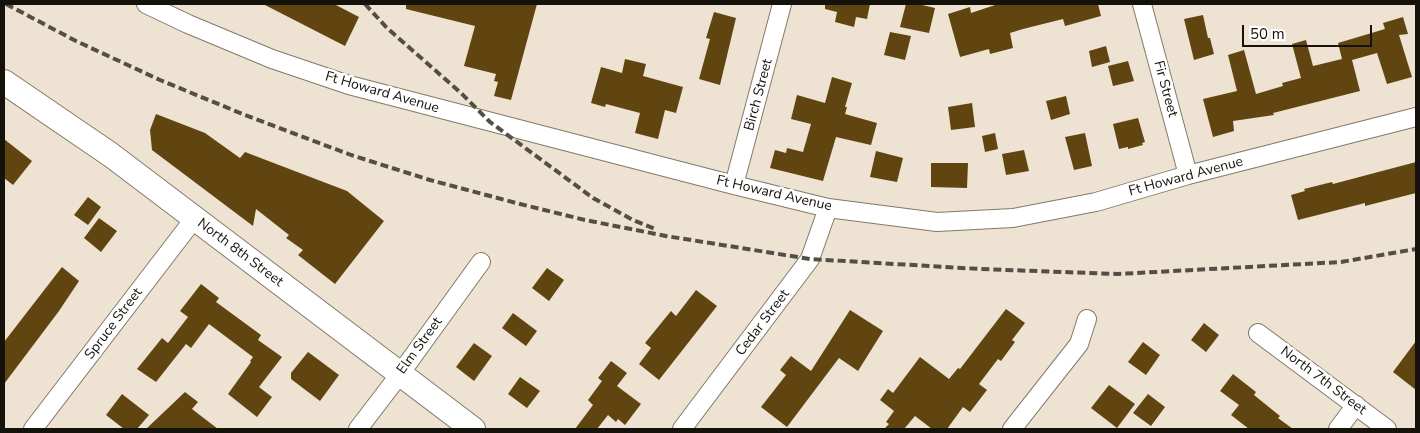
<!DOCTYPE html>
<html>
<head>
<meta charset="utf-8">
<style>
	body { margin:0 }
	#map { position:relative; width:1420px; height:433px; overflow:hidden; background:#eee3d2; font-family:"Nunito Sans",sans-serif }
	canvas { display:block }
	.frame { position:absolute; inset:0; border:5px solid #15120c; pointer-events:none }
	.scale { position:absolute; left:1242px; top:25px; width:130px; height:22px; box-sizing:border-box; border:2px solid #15120c; border-top:0; padding-left:6px; font-size:15px; line-height:18px; white-space:nowrap; color:#15120c; -webkit-text-stroke:4px #fff; paint-order:stroke }
</style>
</head>
<body>
<div id="map">
<canvas width="1420" height="433"></canvas>
<div class="frame"></div>
<div class="scale">50 m</div>
</div>
<script>
const ctx = document.querySelector('canvas').getContext('2d');
ctx.lineJoin = 'round';
function fill(path, color) {
  ctx.fillStyle = color;
  ctx.fill(path, 'evenodd');
}
function poly(rows) {
  const path = new Path2D();
  for (const r of rows) {
    path.moveTo(r[0], r[1]);
    for (let i = 2; i < r.length; i += 2) path.lineTo(r[i], r[i + 1]);
  }
  return path;
}
function trace(path, color, width, dash) {
  ctx.strokeStyle = color;
  ctx.lineWidth = width;
  ctx.lineCap = dash ? 'butt' : 'round';
  ctx.setLineDash(dash || []);
  ctx.stroke(path);
}
function drawText(font, color, halo, rows, align = 'center') {
  ctx.font = font + ' "Nunito Sans",sans-serif';
  ctx.lineWidth = 5;
  ctx.setLineDash([]);
  ctx.textBaseline = 'middle';
  ctx.strokeStyle = halo;
  ctx.fillStyle = color;
  for (const [text, x, y, turn = 0] of rows) {
    ctx.save();
    ctx.translate(x, y);
    ctx.rotate((+turn || 0) * Math.PI / 180);
    ctx.textAlign = isNaN(turn) ? turn : align;
    if (halo) ctx.strokeText(text, 0, 0);
    ctx.fillText(text, 0, 0);
    ctx.restore();
  }
}
fill(poly([
	[263,4,334,4,359,17,345,46],
	[406,4,537,4,511,100,494,96,498,82,494,81,496,74,464,66,475,26,406,9],
	[825,4,870,4,867,19,856,17,854,27,835,22,837,12,825,9],
	[906,4,918,4,935,8,929,33,900,27],
	[998,4,1098,4,1101,16,1065,26,1063,19,1023,29,1010,33,1013,48,990,54,989,49,960,57,948,14,970,7,971,13],
	[714,12,736,18,720,85,699,79,710,39,706,38],
	[1203,15,1208,38,1210,38,1214,54,1194,60,1184,19],
	[1403,17,1408,34,1399,35,1412,77,1387,84,1377,53,1352,60,1360,91,1273,113,1274,115,1233,121,1234,131,1213,137,1203,99,1237,91,1228,55,1244,50,1256,94,1283,86,1282,83,1301,78,1292,44,1306,40,1313,66,1342,59,1338,43,1385,29,1383,23],
	[890,32,911,36,905,60,884,55],
	[1106,46,1110,62,1092,67,1089,51],
	[625,59,646,64,643,76,683,87,676,113,665,110,658,139,635,133,640,113,606,104,605,107,591,103,601,67,622,73],
	[1128,61,1134,81,1113,86,1108,66],
	[832,77,852,83,845,107,847,107,845,114,877,123,871,145,836,137,823,181,770,168,775,150,786,153,787,148,803,152,811,124,791,119,797,95,825,103],
	[1066,96,1070,114,1051,120,1046,101],
	[972,103,975,127,951,130,948,107],
	[156,114,205,133,240,158,245,152,347,191,384,221,335,284,298,255,303,250,286,238,289,235,256,209,253,226,152,150,150,130],
	[1138,118,1145,142,1142,143,1143,145,1128,149,1128,147,1119,149,1113,124],
	[995,133,998,149,985,152,982,136],
	[1085,133,1092,166,1074,170,1065,137],
	[4,139,32,161,13,185,4,178],
	[1024,150,1029,171,1006,175,1002,154],
	[876,151,903,158,897,182,870,177],
	[1416,162,1416,193,1365,206,1365,203,1298,220,1291,195,1305,191,1304,189,1332,182,1333,184],
	[931,163,968,163,967,188,931,187],
	[88,197,101,207,88,225,74,215],
	[99,218,117,231,101,252,84,238],
	[62,267,79,281,59,311,4,384,4,342],
	[547,268,564,280,549,301,532,288],
	[201,284,219,298,216,302,261,335,258,340,282,357,259,387,272,397,257,417,228,394,251,362,250,361,253,357,209,324,191,348,186,344,156,382,137,369,162,338,168,343,188,317,180,311],
	[696,290,717,306,659,380,639,364,651,348,645,343,671,311,676,316],
	[1006,309,1025,323,1012,340,1015,342,1001,361,998,359,979,384,987,390,970,412,963,407,947,429,932,429,915,416,904,429,884,429,889,424,886,422,894,411,880,400,888,389,893,393,920,357,949,379,958,368,960,369],
	[850,310,883,331,858,371,839,358,787,427,761,407,786,375,780,370,791,356,811,371],
	[513,313,537,331,526,346,502,328],
	[1204,323,1219,335,1206,352,1191,340],
	[1416,341,1416,390,1393,372],
	[1143,342,1160,355,1146,375,1128,362],
	[474,343,492,356,474,381,456,367],
	[308,352,339,375,320,401,291,379,291,373],
	[611,361,627,373,617,386,641,404,625,425,618,419,616,422,608,415,597,429,575,429,593,405,588,400,602,381,598,378],
	[1233,374,1256,392,1254,395,1280,416,1278,418,1293,429,1249,429,1231,415,1239,405,1220,391],
	[520,377,540,391,527,408,508,394],
	[1109,385,1135,404,1117,428,1091,408],
	[185,392,198,402,192,409,218,429,146,429],
	[122,394,149,415,137,429,124,429,106,415],
	[1148,394,1165,407,1151,426,1133,413]
]), '#614510');
const street = poly([
	[146,4,188,24,272,59,349,85,734,185,828,208,937,222,1013,218,1096,202,1188,175,1416,117],
	[1142,4,1188,175],
	[734,185,782,4],
	[1258,333,1387,429],
	[33,429,194,219],
	[358,429,400,374,481,262],
	[682,429,810,259,828,208],
	[1012,429,1079,344,1087,319],
	[1338,429,1356,405]
]);
const secondary = poly([
	[4,82,111,155,473,429]
]);
trace(street, '#837969', 20);
trace(secondary, '#837969', 26);
trace(street, '#fff', 18);
trace(secondary, '#fff', 24);
trace(poly([
	[6,4,76,41,160,80,245,115,351,155,430,180,520,204,585,220,666,236,810,259,980,269,1118,274,1341,262,1416,249],
	[365,4,387,28,461,93,490,122,593,198,633,220,655,229]
]), '#544f46', 4, [8, 4]);
drawText('14px', '#15120c', '#fff', [
	["Fir Street",1165,89,75],
	["Ft Howard Avenue",382,93,16],
	["Birch Street",759,95,-75],
	["Ft Howard Avenue",1186,177,-15],
	["Ft Howard Avenue",774,194,13],
	["North 8th Street",240,253,37],
	["Cedar Street",763,323,-53],
	["Spruce Street",114,324,-53],
	["Elm Street",420,346,-54],
	["North 7th Street",1323,381,37]
]);
</script>
</body>
</html>
